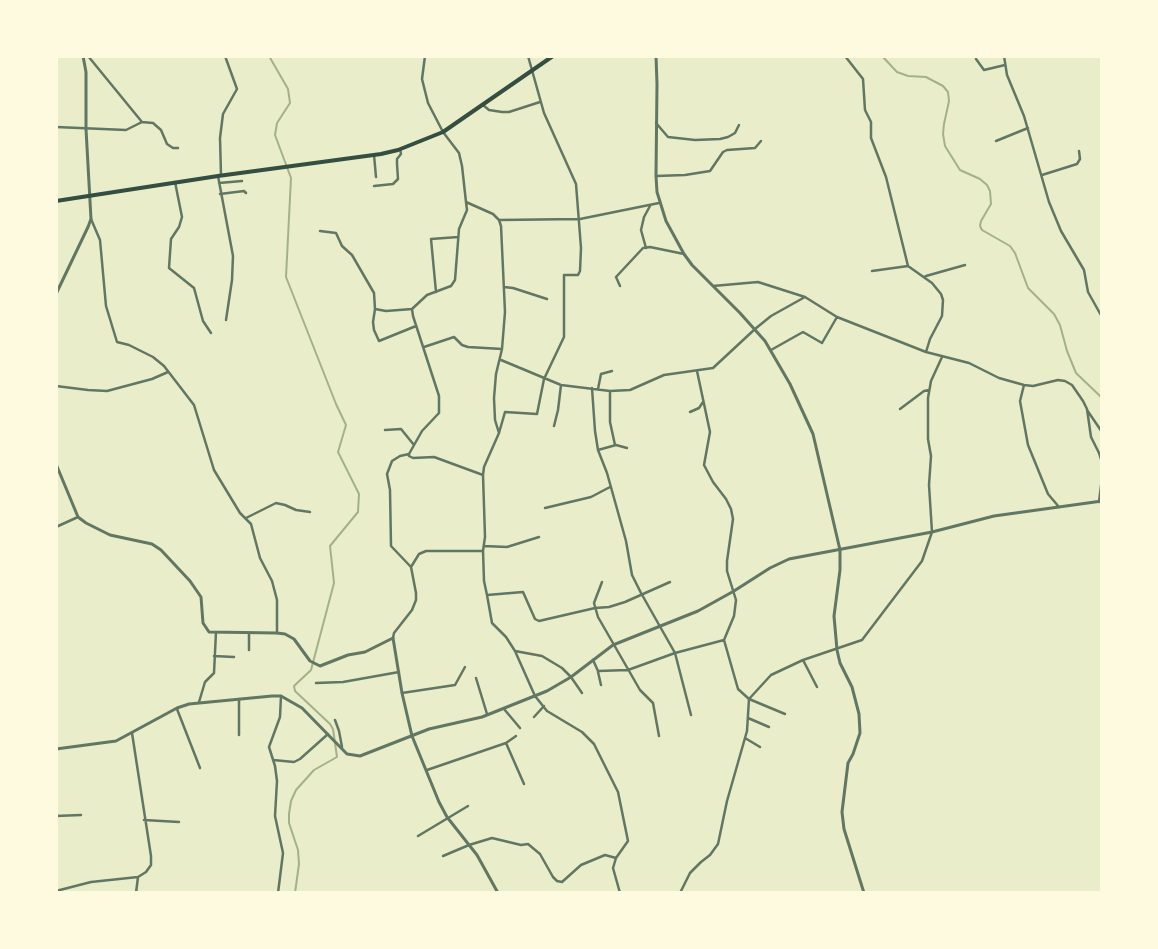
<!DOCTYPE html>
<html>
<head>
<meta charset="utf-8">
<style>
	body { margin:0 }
	#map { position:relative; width:1158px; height:949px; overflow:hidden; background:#e9edc9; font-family:Jost,sans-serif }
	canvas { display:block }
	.frame { position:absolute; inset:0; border:58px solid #fefae0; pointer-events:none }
</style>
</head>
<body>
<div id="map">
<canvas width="1158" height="949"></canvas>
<div class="frame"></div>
</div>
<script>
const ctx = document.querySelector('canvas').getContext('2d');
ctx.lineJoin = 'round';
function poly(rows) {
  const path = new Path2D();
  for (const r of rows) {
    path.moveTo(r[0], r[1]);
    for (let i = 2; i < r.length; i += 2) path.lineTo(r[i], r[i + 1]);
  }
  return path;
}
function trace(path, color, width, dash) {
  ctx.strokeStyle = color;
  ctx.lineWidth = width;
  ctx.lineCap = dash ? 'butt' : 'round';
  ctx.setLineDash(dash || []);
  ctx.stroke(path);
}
trace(poly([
	[269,56,288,89,290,103,277,123,275,135,291,178,286,277,336,404,346,425,338,452,359,494,358,512,330,546,334,583,311,670,294,686,295,691,330,724,333,729,337,757,314,770,296,790,291,801,289,814,289,823,298,850,299,864,295,893],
	[882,56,897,72,908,76,926,77,943,86,948,92,949,101,944,124,943,134,945,146,960,170,980,179,987,185,990,191,991,204,981,221,980,226,982,230,1010,246,1015,253,1028,288,1054,314,1060,325,1067,351,1076,373,1100,396,1102,400]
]), '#a3b18a', 2);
trace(poly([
	[88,56,142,122],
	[845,56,863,79,865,110,871,122,871,138,886,177,908,266,932,283,941,294,943,300,942,316,930,339,926,352],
	[1004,56,1007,75,1024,116,1049,202,1061,231,1084,270,1088,292,1102,317],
	[976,59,984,70,1005,65],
	[483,105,489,110,502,112,509,112,540,102],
	[656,123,668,137,695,140,720,139,728,137,735,133,739,125],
	[56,127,126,130,142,122,153,123,161,130,167,144,173,148,178,148],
	[996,141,1028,128],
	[374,155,376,177],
	[221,175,220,138,223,114,237,89,225,56],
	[1042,175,1077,164,1080,159,1079,151],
	[218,176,233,256,232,280,226,320],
	[656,176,685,175,710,171,723,152,727,150,755,148,761,141],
	[175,182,182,217,179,227,171,239,169,268,194,288,203,321,211,333],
	[219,183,242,181],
	[374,186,393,184,398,179,397,164,397,159,401,154,400,149],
	[220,194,244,191,246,193],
	[91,219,100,240,106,306,117,342,129,345,153,357,164,366,194,405,214,470,240,513,251,524,260,558,272,581,277,600,277,633],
	[499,220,580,219,659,203],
	[320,231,336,233,342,246,352,255,374,293,375,309,373,322,374,330,379,341,416,326],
	[646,248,641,230,644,217,650,206],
	[872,271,908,266],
	[924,277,926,276,965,265],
	[620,286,616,277,643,248,650,247,684,254],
	[713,286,758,282,805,297,837,317,926,352,969,363,999,378,1024,385,1033,386,1058,380,1065,381,1072,385,1083,401,1087,409,1091,437,1099,453,1102,462],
	[504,287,513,288,547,299],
	[436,292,431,239,458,237],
	[375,309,386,311,412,309],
	[424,347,454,337,462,345,468,347,502,349],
	[771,350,803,332,822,343,837,317],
	[501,360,561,385,610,391,630,390,664,375,713,368,755,329,771,316,805,297],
	[697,371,710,432,704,465,713,482,726,499,731,509,733,519,727,561,727,571,736,600,734,616,724,640,738,689,749,699,785,714],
	[1024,385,1020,401,1028,445,1048,494,1059,507],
	[56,386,88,390,107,391,152,379,168,372],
	[592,388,595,431,598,450,607,473,626,541,632,575,641,593,675,653,691,715],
	[598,389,601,374,612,371],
	[610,391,610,422,615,445],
	[900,409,924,391,929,390],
	[1087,410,1102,432],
	[690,412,699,408,703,402],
	[554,426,558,410,561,385],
	[385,430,401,429,414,445],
	[499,433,505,412,537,414,544,379,564,337,564,275,578,275,580,271,581,248,576,184,544,113,528,56],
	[598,450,616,445,627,448],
	[409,454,409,456,413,458,434,457,483,475],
	[1099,502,1102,478],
	[545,508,591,497,610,487],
	[246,518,276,503,285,505,296,510,310,512],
	[56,527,78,517],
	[484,546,507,547,539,537],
	[483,551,484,581,487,595,523,592,535,619,539,621,595,608,609,607,625,602,670,582],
	[411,567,391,546,390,490,387,474,392,461,400,456,409,454,422,431,439,413,439,396,413,316,412,309,427,295,451,286,455,280,459,229,467,210,466,202],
	[602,582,594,603,598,617,640,690,653,703,659,736],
	[487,595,492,623,506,637,515,651,535,696,547,711,582,732,594,744,618,792,628,841,616,858,613,868,620,893],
	[393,638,394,633,412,610,416,600,416,593,411,567,419,554,426,551,483,551,485,537,483,475,484,467,499,433,495,420,494,398,496,374,502,349,505,312,501,226,499,220,493,214,466,202,462,166,459,153,443,132,428,103,422,79,425,56],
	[249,650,249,633],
	[515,651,542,656,562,668,571,677,582,693],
	[214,656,234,657],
	[593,660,598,671,628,670,675,653,724,640],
	[803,660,817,687],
	[598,672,601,685],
	[476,678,487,714],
	[316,683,343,682,399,672],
	[402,693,455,685,465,667],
	[199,702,205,682,214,673,216,632],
	[177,709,200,768],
	[504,709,520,728],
	[534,717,544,706],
	[748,718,769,727],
	[335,720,339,731,342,747],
	[239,735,239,699],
	[745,738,760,747],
	[506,743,516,736],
	[273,760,294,762,300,759,328,734],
	[427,770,506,743,524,784],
	[56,816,81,815],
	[144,820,179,822],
	[418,836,468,806],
	[443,856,469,845,492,838,521,845,528,844,540,854,553,877,557,881,562,882,581,865,605,855,616,858],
	[56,891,91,882,138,877,146,872,151,865,151,856,132,733],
	[136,893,138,877],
	[278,893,283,853,275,816,277,781,275,766,269,747,280,717,281,696],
	[680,893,690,873,701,862,710,855,718,844,727,801,747,731,749,699,771,675,803,660,862,640,922,561,932,532,929,485,931,456,928,439,928,398,931,381,942,357]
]), '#617663', 2.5);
trace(poly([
	[656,56,657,84,656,176,657,192,666,221,684,254,692,265,740,313,765,341,790,384,813,434,840,550,840,570,834,616,837,650,840,663,852,687,859,714,860,733,853,754,848,763,842,812,844,829,864,893],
	[56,294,88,227,91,219,86,129,86,72,83,56],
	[56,464,78,517,86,523,110,535,152,544,161,550,190,581,201,597,203,623,209,632,277,633,285,634,294,639,310,661,320,666,348,655,365,652,393,638,402,693,412,736,439,802,447,817,477,855,498,893],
	[56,749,116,741,177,708,189,704,272,696,281,696,302,708,347,754,360,756,429,729,482,717,547,691,571,677,613,645,698,611,734,591,770,568,789,559,932,532,994,516,1102,501]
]), '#617663', 3);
trace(poly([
	[56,201,218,176,381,154,398,150,443,132,553,56]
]), '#344e41', 4);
</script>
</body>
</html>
